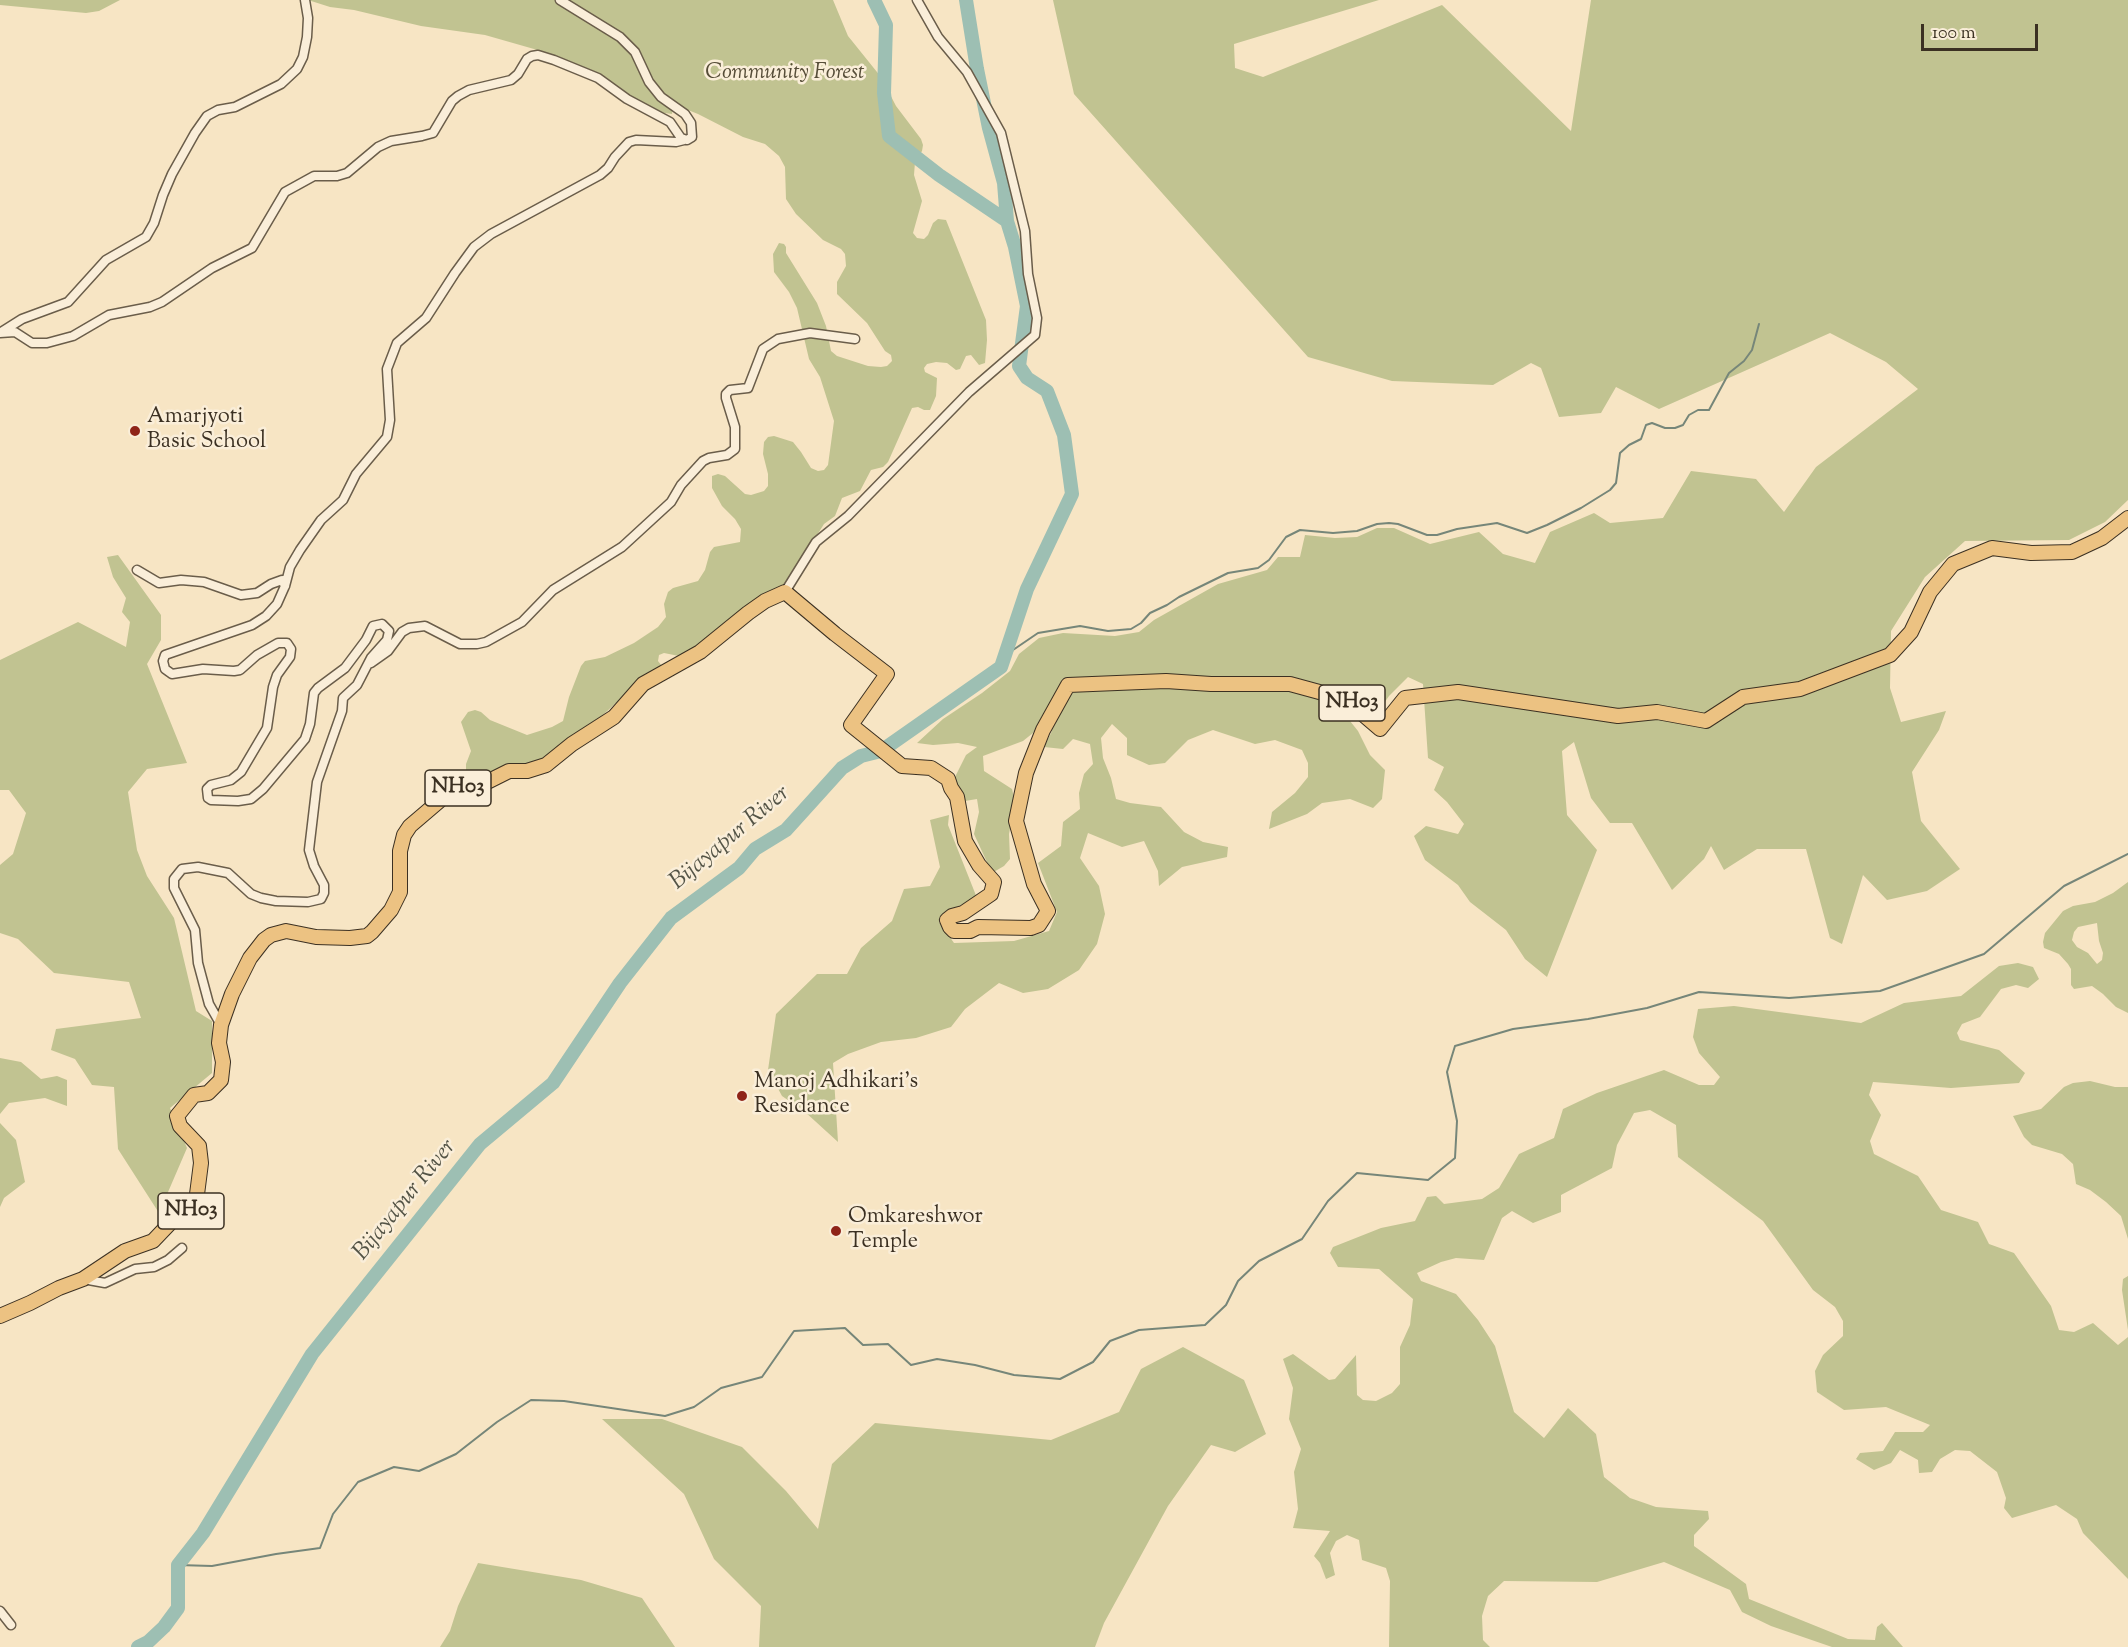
<!DOCTYPE html>
<html>
<head>
<meta charset="utf-8">
<style>
	body { margin:0 }
	#map { position:relative; width:2128px; height:1647px; overflow:hidden; background:#f7e5c4; font-family:"Sorts Mill Goudy",serif }
	canvas { display:block }
	.scale { position:absolute; left:1921px; top:24px; width:117px; height:27px; box-sizing:border-box; border:3px solid #3b3022; border-top:0; padding-left:8px; font-size:18px; line-height:21px; white-space:nowrap; color:#3b3022; -webkit-text-stroke:4px #faeed9; paint-order:stroke }
</style>
</head>
<body>
<div id="map">
<canvas width="2128" height="1647"></canvas>
<div class="scale">100 m</div>
</div>
<script>
const ctx = document.querySelector('canvas').getContext('2d');
ctx.lineJoin = 'round';
function fill(path, color) {
  ctx.fillStyle = color;
  ctx.fill(path, 'evenodd');
}
function poly(rows) {
  const path = new Path2D();
  for (const r of rows) {
    path.moveTo(r[0], r[1]);
    for (let i = 2; i < r.length; i += 2) path.lineTo(r[i], r[i + 1]);
  }
  return path;
}
function trace(path, color, width, dash) {
  ctx.strokeStyle = color;
  ctx.lineWidth = width;
  ctx.lineCap = dash ? 'butt' : 'round';
  ctx.setLineDash(dash || []);
  ctx.stroke(path);
}
function drawText(font, color, halo, rows, align = 'center') {
  ctx.font = font + ' "Sorts Mill Goudy",serif';
  ctx.lineWidth = 5;
  ctx.setLineDash([]);
  ctx.textBaseline = 'middle';
  ctx.strokeStyle = halo;
  ctx.fillStyle = color;
  for (const [text, x, y, turn = 0] of rows) {
    ctx.save();
    ctx.translate(x, y);
    ctx.rotate((+turn || 0) * Math.PI / 180);
    ctx.textAlign = isNaN(turn) ? turn : align;
    if (halo) ctx.strokeText(text, 0, 0);
    ctx.fillText(text, 0, 0);
    ctx.restore();
  }
}
fill(poly([
	[0,0,120,0,99,11,86,13,0,5],
	[308,0,833,0,848,36,881,77,896,106,921,139,923,145,922,151,915,162,914,175,922,201,913,233,917,238,924,239,928,235,933,223,938,219,946,220,986,320,987,340,985,363,979,365,971,355,966,356,960,369,956,370,947,363,936,362,927,364,924,368,925,372,937,378,936,396,930,410,924,410,918,407,912,408,888,462,883,467,871,470,860,491,842,498,835,516,824,524,785,586,684,657,664,653,659,655,658,661,662,666,629,695,618,701,592,725,550,757,538,762,477,779,466,770,466,764,471,751,461,722,468,712,475,710,481,712,490,720,527,735,552,727,563,721,569,697,581,666,585,661,605,657,634,643,658,627,666,617,664,604,668,592,673,588,698,581,705,570,710,552,714,547,740,542,741,529,735,519,722,506,712,488,712,476,718,474,725,476,745,494,751,495,764,491,768,486,768,474,763,454,764,442,768,437,774,436,793,442,801,452,811,468,818,471,824,470,828,465,834,421,820,377,809,359,797,308,789,292,774,272,773,254,779,243,784,244,786,247,786,253,817,303,826,326,831,351,837,356,868,366,881,367,887,366,892,361,891,355,885,351,867,323,837,294,837,282,846,266,845,254,841,249,823,240,796,214,786,199,785,167,779,156,765,144,743,137,698,114,673,104,672,114,658,112,617,88,607,78,534,49,485,35,421,26,354,10,330,7],
	[1053,0,1379,0,1234,44,1235,68,1263,77,1442,5,1571,131,1591,0,2128,0,2128,500,2105,522,2069,540,1965,541,1925,577,1891,631,1890,688,1901,722,1946,711,1939,730,1912,772,1921,821,1960,869,1927,891,1887,900,1863,875,1842,944,1830,938,1806,849,1757,849,1724,870,1711,846,1704,859,1672,890,1632,823,1610,823,1591,798,1574,742,1562,751,1567,815,1597,850,1547,977,1525,959,1506,930,1470,902,1458,885,1425,860,1414,836,1426,826,1458,834,1464,824,1447,802,1434,790,1444,767,1428,758,1423,684,1408,677,1389,696,1375,716,1364,695,1342,711,1358,731,1370,755,1385,770,1382,799,1373,808,1350,799,1322,803,1307,814,1269,829,1272,812,1295,793,1308,777,1308,763,1302,750,1275,740,1255,744,1213,730,1188,740,1165,763,1149,765,1127,755,1127,738,1112,724,1101,738,1103,758,1111,778,1116,799,1130,803,1161,807,1184,832,1203,842,1228,847,1227,857,1182,867,1159,886,1158,871,1144,841,1122,847,1088,833,1080,858,1099,886,1105,914,1097,944,1079,970,1048,989,1023,993,999,983,965,1009,951,1027,916,1038,881,1042,848,1054,833,1063,838,1142,804,1111,782,1096,768,1070,776,1014,817,974,847,974,861,948,892,921,904,889,930,886,940,867,930,820,949,815,948,825,977,898,947,911,939,922,954,943,1014,941,1049,931,1057,912,1038,863,1061,846,1063,822,1080,809,1079,793,1084,774,1093,764,1090,744,1073,739,1063,749,1044,747,1052,731,1042,716,1033,733,1023,741,983,756,984,771,1012,789,1015,802,1009,834,1010,859,1004,866,992,873,974,834,979,812,977,799,965,801,953,781,966,755,977,747,958,743,933,745,917,743,943,719,982,693,1010,671,1019,654,1039,638,1063,633,1115,636,1139,632,1154,620,1218,584,1267,570,1278,557,1300,557,1305,535,1335,538,1357,537,1377,528,1394,528,1430,544,1479,532,1503,554,1535,563,1550,532,1594,513,1610,523,1663,518,1691,471,1756,479,1784,512,1816,467,1918,389,1886,362,1830,333,1659,409,1616,387,1601,413,1559,417,1541,368,1531,363,1493,385,1392,381,1308,357,1074,94],
	[118,555,161,615,161,640,147,664,187,763,147,769,128,792,137,850,147,876,174,918,196,1011,212,1021,212,1073,170,1108,187,1148,159,1213,118,1149,114,1087,92,1085,75,1059,51,1050,56,1029,141,1018,129,982,54,973,18,939,0,933,0,865,13,854,26,813,9,790,0,790,0,660,78,622,126,647,130,622,122,612,126,598,113,577,107,557],
	[2128,882,2128,1013,2116,1007,2103,994,2092,986,2074,989,2071,985,2071,969,2068,964,2059,954,2044,948,2043,942,2045,933,2063,911,2073,906,2095,902,2113,893],
	[2097,923,2099,941,2103,953,2102,960,2097,964,2088,953,2077,947,2072,940,2074,932,2078,927],
	[2018,963,2033,967,2039,979,2028,988,2016,985,2001,989,1980,1017,1962,1024,1957,1033,1960,1040,1999,1050,2025,1073,2019,1083,1951,1088,1873,1082,1869,1095,1881,1115,1870,1141,1874,1154,1918,1176,1941,1210,1978,1222,1989,1244,2014,1253,2051,1306,2059,1330,2074,1332,2093,1323,2118,1345,2128,1337,2128,1579,2083,1533,2077,1519,2056,1505,2012,1518,2004,1508,2006,1498,1997,1472,1970,1451,1955,1450,1940,1459,1932,1472,1919,1473,1918,1460,1900,1450,1891,1463,1874,1470,1856,1459,1860,1453,1883,1451,1895,1432,1923,1432,1930,1425,1886,1407,1844,1410,1817,1392,1815,1371,1823,1355,1843,1336,1843,1321,1835,1307,1813,1290,1763,1221,1678,1157,1676,1125,1650,1110,1634,1113,1617,1145,1612,1168,1561,1195,1561,1212,1533,1223,1512,1211,1502,1218,1484,1260,1456,1258,1441,1262,1417,1273,1421,1281,1456,1294,1478,1320,1495,1346,1514,1412,1544,1438,1568,1408,1596,1434,1604,1477,1630,1498,1656,1507,1708,1511,1709,1519,1694,1535,1694,1546,1746,1584,1749,1599,1848,1639,1875,1640,1877,1627,1882,1623,1903,1647,1832,1647,1771,1626,1742,1612,1730,1590,1664,1562,1597,1582,1504,1581,1488,1596,1482,1616,1483,1640,1490,1647,1389,1647,1390,1581,1386,1568,1362,1560,1359,1540,1347,1535,1336,1541,1330,1553,1335,1575,1326,1579,1320,1563,1314,1556,1330,1531,1293,1528,1298,1509,1294,1472,1301,1449,1289,1419,1293,1388,1283,1359,1293,1354,1329,1380,1335,1379,1356,1355,1357,1395,1363,1400,1376,1401,1392,1393,1400,1384,1400,1347,1410,1325,1413,1299,1379,1269,1338,1267,1330,1253,1333,1247,1381,1228,1415,1221,1427,1197,1436,1196,1444,1204,1482,1199,1499,1188,1519,1154,1554,1138,1563,1109,1597,1093,1664,1070,1699,1085,1714,1085,1720,1077,1699,1053,1693,1037,1698,1009,1734,1006,1861,1023,1904,1003,1961,996,1999,966],
	[0,1058,21,1062,41,1079,57,1076,67,1080,67,1106,45,1098,9,1103,0,1114],
	[2090,1081,2115,1087,2128,1087,2128,1239,2121,1216,2106,1202,2090,1190,2076,1184,2073,1164,2062,1154,2032,1145,2024,1137,2013,1116,2041,1109,2064,1087,2073,1083],
	[0,1123,16,1140,25,1182,4,1198,0,1207],
	[2128,1276,2128,1330,2122,1290,2123,1279],
	[1183,1347,1244,1380,1266,1434,1235,1452,1211,1445,1168,1506,1104,1623,1095,1647,759,1647,761,1606,714,1559,684,1494,602,1419,662,1419,742,1447,786,1491,818,1529,832,1464,875,1423,1051,1440,1119,1412,1141,1369],
	[478,1563,581,1580,642,1598,675,1647,440,1647,450,1631,458,1606]
]), '#c1c391');
trace(poly([
	[1001,667,1013,650,1038,633,1080,626,1108,631,1131,629,1141,623,1150,613,1167,605,1179,597,1228,573,1258,568,1269,560,1286,537,1300,530,1333,533,1357,531,1377,524,1389,523,1398,524,1427,535,1437,535,1457,529,1497,523,1527,533,1547,525,1581,508,1610,490,1616,483,1620,453,1629,445,1641,439,1646,425,1652,423,1665,428,1675,428,1683,425,1689,415,1698,410,1709,410,1729,373,1744,361,1752,350,1759,324],
	[178,1565,212,1566,276,1554,320,1548,333,1514,358,1482,394,1467,419,1471,456,1454,497,1422,531,1400,564,1401,665,1416,694,1407,721,1388,762,1377,794,1331,845,1328,863,1345,888,1344,911,1365,937,1359,975,1365,1014,1375,1060,1379,1093,1362,1110,1341,1139,1330,1205,1325,1226,1305,1238,1281,1259,1261,1302,1239,1328,1201,1357,1173,1428,1180,1455,1158,1457,1121,1447,1072,1455,1046,1513,1029,1588,1019,1647,1008,1699,992,1789,998,1880,991,1984,954,2064,886,2128,854]
]), '#768679', 2);
trace(poly([
	[966,0,977,69,989,128,1004,183,1007,221],
	[138,1647,148,1642,164,1627,178,1608,178,1565,203,1533,312,1354,480,1144,553,1083,620,983,671,918,739,868,755,849,786,830,842,768,861,756,881,751,1001,667,1027,589,1072,494,1064,435,1047,391,1027,378,1019,366,1027,306,1015,247,1007,221,939,175,889,136,884,93,886,25,874,0]
]), '#9dbfb3', 14);
const minor = poly([
	[3,331,22,319,68,302,106,260,146,237,154,223,163,195,172,174,195,133,207,116,218,110,235,107,281,84,297,69,303,57,307,37,308,18,305,0],
	[0,333,15,332,32,343,47,343,73,336,109,315,150,307,162,302,212,268,252,248,285,192,314,176,337,176,347,173,378,147,391,141,422,136,433,133,452,101,458,96,469,90,511,80,518,74,527,59,532,56,538,55,554,60,598,78,627,99,670,122,681,138,687,140,692,137,691,123,685,114,661,97,649,82,635,52,620,37,560,0],
	[137,570,159,583,181,580,204,582,241,595,257,593,271,584,282,580,285,586],
	[785,592,816,542,848,516,969,392,1035,335,1037,318,1028,274,1025,231,1001,133,967,72,938,37,917,0],
	[371,663,388,651,402,632,409,628,425,626,460,644,477,644,486,642,522,622,553,590,622,547,671,502,681,485,703,461,709,458,727,455,735,449,735,427,726,398,726,394,730,390,748,388,763,349,778,339,810,333,855,339],
	[221,1025,209,1004,198,963,195,930,174,888,174,879,182,869,198,867,228,873,251,894,261,898,276,901,308,902,321,899,324,893,324,885,314,866,309,850,317,782,342,711,343,698,357,685,371,658,387,640,389,631,382,624,373,626,366,640,345,668,318,688,314,693,310,724,305,739,263,789,251,799,238,801,211,800,208,798,207,789,211,785,231,780,241,772,267,728,273,687,277,675,290,657,291,649,287,643,278,643,257,655,240,670,234,671,203,669,172,674,165,669,163,661,165,655,252,625,266,616,277,604,285,586,290,567,300,550,321,520,343,500,356,474,387,437,390,420,387,369,397,343,426,318,455,273,474,247,491,234,600,175,608,168,615,157,629,142,636,140,676,142,684,140],
	[83,1279,105,1283,135,1269,154,1267,168,1260,182,1248],
	[0,1611,11,1625]
]);
const primary = poly([
	[0,1316,30,1303,59,1288,83,1279,125,1251,153,1241,174,1219,195,1210,201,1163,199,1146,180,1126,177,1116,194,1095,208,1093,221,1080,223,1062,219,1043,221,1025,232,994,250,958,264,940,271,935,286,931,316,937,350,938,367,936,372,932,391,910,400,892,400,851,404,835,410,826,451,791,457,788,487,782,509,771,527,771,546,765,572,744,614,717,643,684,700,652,748,613,765,601,785,592,835,634,887,674,851,725,902,766,931,768,948,779,951,788,957,797,965,841,979,865,994,882,991,894,963,913,952,916,947,920,950,927,954,931,970,931,978,927,1031,928,1039,925,1048,911,1034,884,1016,821,1026,773,1043,730,1068,685,1166,681,1211,684,1290,684,1345,699,1380,729,1405,698,1458,692,1618,716,1657,712,1706,721,1743,697,1800,689,1890,655,1911,632,1930,592,1953,564,1992,548,2031,553,2072,552,2102,538,2128,518]
]);
trace(minor, '#6a5d4a', 11);
trace(primary, '#3b3022', 16);
trace(minor, '#faeed9', 8);
trace(primary, '#ecc282', 14);
for (const [x, y, r, color] of [
	[135,431,6,"#8f2418"],
	[742,1096,6,"#8f2418"],
	[836,1231,6,"#8f2418"]
]) {
  const dot = new Path2D();
  dot.arc(x, y, r, 0, 2 * Math.PI);
  ctx.fillStyle = color;
  ctx.fill(dot);
  trace(dot, '#faeed9', 2);
}
for (const [x, y, w] of [
	[1352,703,66],
	[458,788,66],
	[191,1211,66]
]) {
  const box = new Path2D();
  box.roundRect(x - w / 2, y - 18, w, 36, 4.5);
  ctx.fillStyle = '#faeed9';
  ctx.fill(box);
  trace(box, '#3b3022', 1.5);
}
drawText('bold 21px', '#3b3022', null, [
	["NH03",1352,703],
	["NH03",458,788],
	["NH03",191,1211]
]);
drawText('italic 22px', '#564d38', '#faeed9', [
	["Community Forest",785,74]
]);
drawText('22px', '#3b3022', '#faeed9', [
	["Amarjyoti",147,418],
	["Basic School",147,443],
	["Manoj Adhikari's",754,1083],
	["Residance",754,1108],
	["Omkareshwor",848,1218],
	["Temple",848,1243]
], 'left');
drawText('italic 24px', '#545446', '#faeed9', [
	["Bijayapur River",731,839,-40],
	["Bijayapur River",406,1201,-51]
]);
</script>
</body>
</html>
